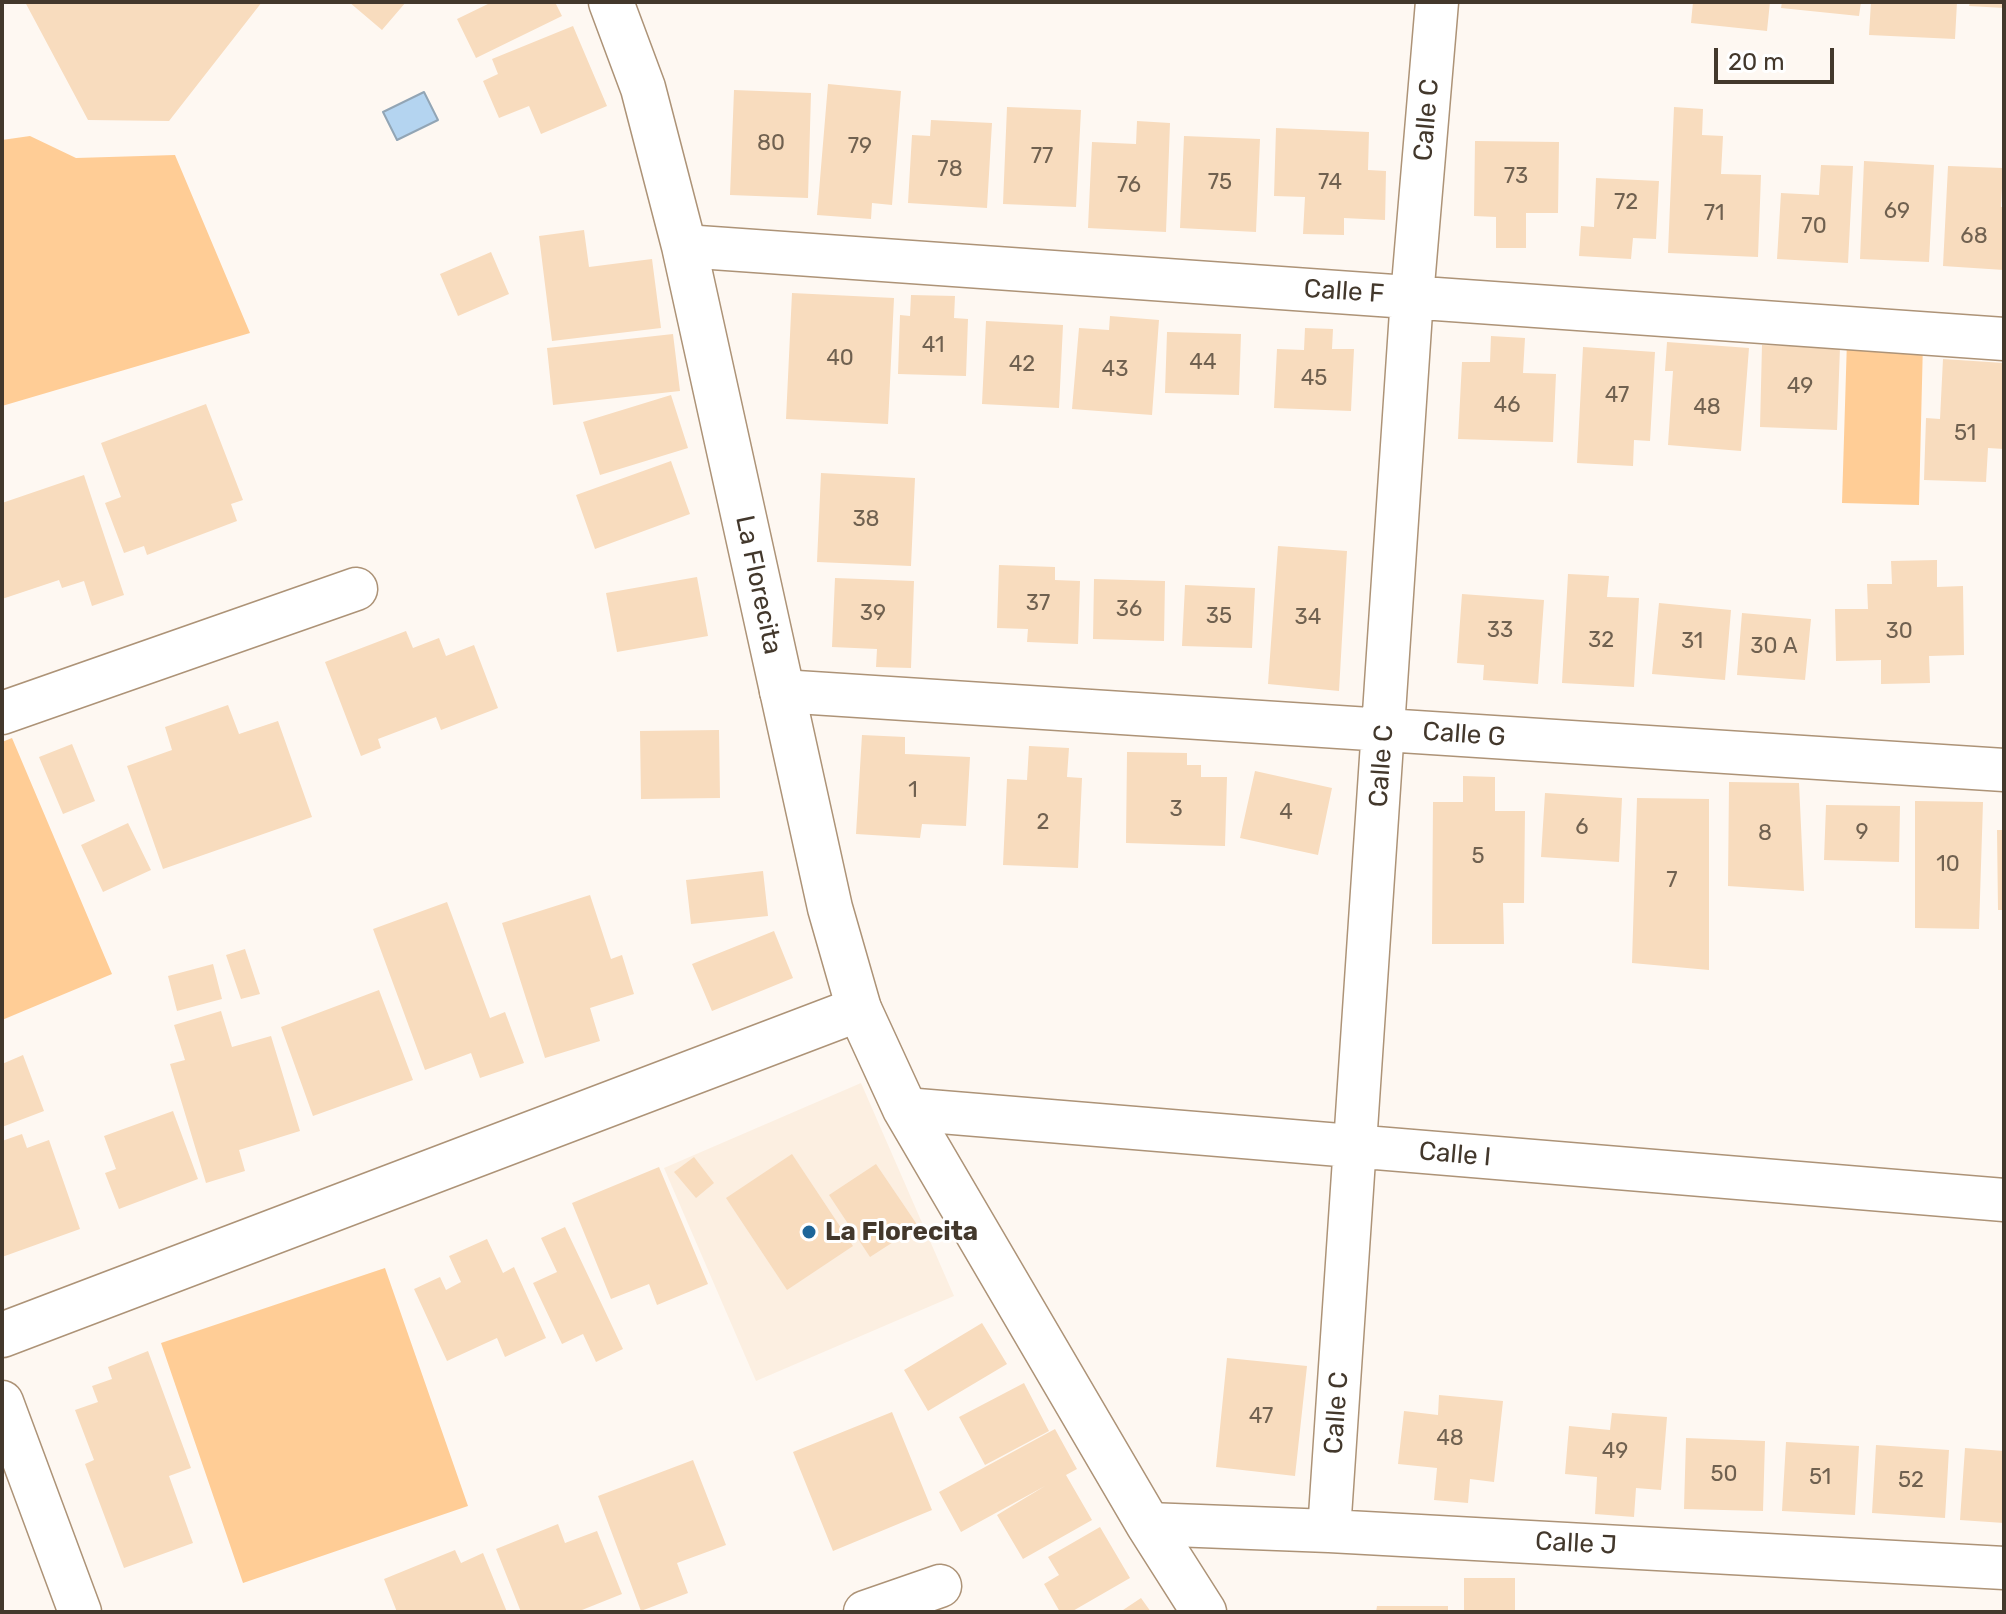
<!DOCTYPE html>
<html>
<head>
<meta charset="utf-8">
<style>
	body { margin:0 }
	#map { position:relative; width:2006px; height:1614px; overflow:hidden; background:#fef8f2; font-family:Rubik,sans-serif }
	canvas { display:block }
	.frame { position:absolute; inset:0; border:4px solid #43382c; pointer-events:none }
	.scale { position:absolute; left:1714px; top:48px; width:120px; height:36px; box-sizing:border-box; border:4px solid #43382c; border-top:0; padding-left:10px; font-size:24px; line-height:28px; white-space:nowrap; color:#43382c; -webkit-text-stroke:6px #fff; paint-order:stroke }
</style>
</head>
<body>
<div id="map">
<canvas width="2006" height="1614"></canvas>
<div class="frame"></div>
<div class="scale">20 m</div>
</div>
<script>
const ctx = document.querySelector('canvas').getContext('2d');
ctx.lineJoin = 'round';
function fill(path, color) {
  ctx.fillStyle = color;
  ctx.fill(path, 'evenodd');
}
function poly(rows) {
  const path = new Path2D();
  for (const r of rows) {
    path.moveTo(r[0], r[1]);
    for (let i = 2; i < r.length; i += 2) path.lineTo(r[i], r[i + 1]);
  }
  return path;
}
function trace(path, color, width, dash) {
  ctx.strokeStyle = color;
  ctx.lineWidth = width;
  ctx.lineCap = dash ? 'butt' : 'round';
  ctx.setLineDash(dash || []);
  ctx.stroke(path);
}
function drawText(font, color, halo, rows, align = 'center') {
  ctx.font = font + ' Rubik,sans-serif';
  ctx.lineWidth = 6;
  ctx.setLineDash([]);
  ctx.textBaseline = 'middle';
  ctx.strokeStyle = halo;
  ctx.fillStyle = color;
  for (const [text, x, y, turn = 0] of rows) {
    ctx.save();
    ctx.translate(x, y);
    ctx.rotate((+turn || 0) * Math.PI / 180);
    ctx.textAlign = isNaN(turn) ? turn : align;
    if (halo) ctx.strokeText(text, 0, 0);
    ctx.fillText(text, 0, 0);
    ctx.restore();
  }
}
fill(poly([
	[861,1083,954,1296,756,1381,664,1168]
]), '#fcefe1');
fill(poly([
	[30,136,76,158,175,155,250,333,2,406,2,140],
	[1847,340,1923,342,1919,505,1842,503],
	[12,738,112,974,2,1020,2,742],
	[385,1268,468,1506,243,1583,161,1343]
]), '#ffcd96');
const water = poly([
	[424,92,438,120,397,140,383,112,424,92]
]);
fill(water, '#b4d4f0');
trace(water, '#92a5b5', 2);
fill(poly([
	[25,2,262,2,169,121,88,120],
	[349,2,406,2,382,30],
	[492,2,555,2,562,16,476,58,457,19],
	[1693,2,1770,2,1767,31,1691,23],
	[1782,2,1861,2,1859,16,1781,8],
	[1871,2,1957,2,1955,39,1869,35],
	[1970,2,2004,2,2004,8,1969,6],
	[573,26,607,106,541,134,529,106,499,118,483,81,498,74,492,59],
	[828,84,901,91,892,205,872,203,871,219,817,215],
	[734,90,811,93,808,198,730,195],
	[1007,107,1081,110,1076,207,1003,204],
	[1674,107,1703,109,1702,135,1723,136,1721,174,1761,175,1758,257,1668,253],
	[931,120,992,123,987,208,908,203,912,135,930,136],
	[1137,121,1170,123,1166,232,1088,228,1092,142,1136,144],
	[1276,128,1369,132,1368,170,1386,171,1385,220,1344,218,1344,235,1303,234,1305,197,1274,196],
	[1184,136,1260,139,1256,232,1180,228],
	[1475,141,1559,142,1558,213,1526,213,1526,248,1496,248,1496,217,1474,216],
	[1864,161,1934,165,1929,262,1860,259],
	[1821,165,1853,166,1848,263,1777,259,1781,193,1819,195],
	[1948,166,2003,168,2001,207,2004,207,2004,270,1943,266],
	[1596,178,1659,181,1656,239,1633,238,1631,259,1579,256,1581,226,1594,227],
	[584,230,589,267,652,259,661,328,552,341,539,236],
	[491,252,509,294,458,316,440,274],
	[792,293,894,298,888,424,786,419],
	[911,295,955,296,954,318,968,319,966,376,898,374,900,315,910,316],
	[1110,316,1159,320,1152,415,1072,409,1079,328,1109,330],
	[986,321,1063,325,1059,408,982,404],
	[1305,328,1333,329,1332,349,1354,349,1351,411,1274,408,1277,349,1304,350],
	[1167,332,1241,334,1239,395,1165,393],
	[673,334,680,391,553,405,547,348],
	[1491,336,1525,338,1523,373,1556,374,1553,442,1458,439,1462,362,1490,362],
	[1667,342,1749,348,1741,451,1668,445,1673,371,1665,371],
	[1762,345,1840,347,1837,430,1760,427],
	[1583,347,1655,352,1650,441,1634,440,1633,466,1577,463],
	[1943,359,2004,363,2004,449,1988,448,1986,482,1924,480,1926,418,1940,419],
	[671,395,688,448,600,475,583,422],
	[206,404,243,500,231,504,237,521,147,555,144,546,124,553,105,503,121,497,101,443],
	[671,461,690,514,595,549,576,495],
	[821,473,915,478,911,566,817,562],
	[84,475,124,595,92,606,84,581,62,588,59,580,2,599,2,503],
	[1278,546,1347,551,1339,691,1268,684],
	[1937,560,1937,587,1963,586,1964,655,1929,656,1930,683,1881,684,1881,660,1836,661,1835,609,1868,609,1867,584,1892,584,1891,561],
	[999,565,1055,567,1055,580,1080,581,1078,644,1027,642,1028,629,997,628],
	[1568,574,1609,576,1607,597,1639,598,1634,687,1562,683],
	[697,577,708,636,617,652,606,593],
	[835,578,914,581,911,668,876,667,877,649,832,647],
	[1094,579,1165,581,1164,641,1093,639],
	[1185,585,1255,588,1252,648,1182,646],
	[1462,594,1544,600,1538,684,1483,680,1484,665,1457,663],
	[1659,603,1731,610,1725,680,1652,674],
	[1742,613,1811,619,1805,680,1737,675],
	[406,631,413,648,439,638,446,656,474,645,498,708,441,730,436,717,378,739,381,748,361,756,325,662],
	[228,705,239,734,278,721,312,817,163,869,127,766,172,750,165,727],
	[719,730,720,798,641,799,640,731],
	[862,735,905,737,905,754,970,757,966,826,922,824,920,838,856,834],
	[72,744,95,801,63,814,39,757],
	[1029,746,1069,748,1067,777,1082,778,1078,868,1003,865,1007,779,1027,780],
	[1127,752,1187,753,1187,765,1201,765,1201,777,1227,777,1225,846,1126,843],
	[1255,771,1332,788,1318,855,1240,838],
	[1463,776,1495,777,1495,811,1525,811,1524,903,1503,903,1504,944,1432,944,1433,802,1463,802],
	[1729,782,1799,783,1804,891,1728,886],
	[1545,793,1622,798,1619,862,1541,857],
	[1637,798,1709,799,1709,970,1632,963],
	[1915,801,1983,802,1979,929,1915,928],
	[1826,805,1900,806,1899,862,1824,860],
	[128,823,151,870,103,892,81,845],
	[1997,830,2004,830,2004,910,1998,910],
	[763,871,768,916,691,924,686,880],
	[590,895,611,959,622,955,634,994,590,1008,600,1041,545,1058,502,923],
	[447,902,490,1018,505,1012,524,1063,480,1078,471,1053,425,1070,373,929],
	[774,931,793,978,712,1011,692,964],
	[245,949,260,994,241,999,226,955],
	[213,964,222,999,177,1011,168,976],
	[379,990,413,1080,313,1116,281,1027],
	[221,1011,232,1047,271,1036,300,1131,239,1150,245,1171,206,1183,170,1064,185,1060,174,1025],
	[23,1055,44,1111,2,1127,2,1064],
	[173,1111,198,1179,119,1209,105,1173,116,1169,104,1136],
	[22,1134,27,1148,49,1140,80,1229,2,1257,2,1141],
	[792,1154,853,1246,787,1290,726,1198],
	[694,1157,714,1183,696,1198,674,1172],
	[876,1164,918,1226,870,1257,829,1195],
	[659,1167,708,1284,657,1305,649,1284,611,1299,572,1203],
	[565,1227,623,1349,596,1362,583,1334,562,1344,533,1283,557,1272,541,1238],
	[487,1239,503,1273,514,1267,546,1338,505,1357,497,1338,447,1361,414,1289,440,1277,446,1290,461,1282,449,1256],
	[982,1323,1007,1364,928,1411,904,1370],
	[148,1351,191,1468,169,1476,193,1543,124,1568,85,1464,94,1460,75,1410,98,1402,92,1386,112,1379,108,1367],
	[1227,1358,1307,1366,1295,1476,1216,1467],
	[1024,1383,1049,1431,985,1465,959,1417],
	[1439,1395,1503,1401,1494,1482,1470,1479,1468,1503,1434,1500,1437,1468,1398,1464,1404,1411,1438,1415],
	[892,1412,932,1510,833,1551,793,1452],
	[1612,1413,1667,1417,1661,1490,1636,1488,1634,1517,1595,1514,1597,1477,1565,1474,1569,1426,1610,1430],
	[1055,1429,1077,1469,1066,1475,1092,1520,1023,1559,997,1515,1045,1486,961,1532,939,1492],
	[1686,1438,1765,1441,1763,1511,1684,1509],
	[1786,1442,1859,1446,1855,1515,1782,1511],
	[1876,1445,1949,1450,1945,1518,1872,1513],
	[1965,1448,2004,1451,2004,1523,1960,1520],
	[693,1460,726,1545,677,1563,688,1593,641,1611,598,1496],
	[558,1524,565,1543,597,1531,622,1594,577,1612,521,1612,496,1549],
	[1100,1527,1130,1578,1071,1612,1060,1612,1044,1584,1059,1575,1048,1557],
	[455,1550,461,1563,483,1553,507,1612,397,1612,384,1579],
	[1464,1578,1515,1578,1515,1612,1464,1612],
	[1141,1598,1151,1612,1120,1612],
	[1377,1606,1448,1606,1448,1612,1376,1612]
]), '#f8dcbe');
const minor = poly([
	[684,246,2004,339],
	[781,691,2004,770],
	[2,713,356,589],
	[905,1109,2004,1200],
	[2,1402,80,1612],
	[1148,1524,1329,1531,2004,1568],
	[1329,1531,1412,297,1437,2],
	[865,1612,940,1586]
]);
const tertiary = poly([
	[2,1335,859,1009]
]);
const secondary = poly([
	[611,2,643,88,684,246,830,908,859,1009,905,1109,1148,1524,1204,1612]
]);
trace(minor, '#ad9377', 45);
trace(tertiary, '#ad9377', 47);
trace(secondary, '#ad9377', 47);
trace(minor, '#fff', 42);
trace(tertiary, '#fff', 44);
trace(secondary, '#fff', 44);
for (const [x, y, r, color] of [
	[809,1232,8,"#1d6599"]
]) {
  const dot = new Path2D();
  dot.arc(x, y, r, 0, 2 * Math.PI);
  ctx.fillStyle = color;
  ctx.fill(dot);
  trace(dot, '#fff', 3);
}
drawText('22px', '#706150', null, [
	["80",771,144],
	["79",860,147],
	["77",1042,157],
	["78",950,170],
	["73",1516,177],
	["75",1220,183],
	["74",1330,183],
	["76",1129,186],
	["72",1626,203],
	["69",1897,212],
	["71",1714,214],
	["70",1814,227],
	["68",1974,237],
	["41",933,346],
	["40",840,359],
	["44",1203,363],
	["42",1022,365],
	["43",1115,370],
	["45",1314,379],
	["49",1800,387],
	["47",1617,396],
	["46",1507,406],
	["48",1707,408],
	["51",1965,434],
	["38",866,520],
	["37",1038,604],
	["36",1129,610],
	["39",873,614],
	["35",1219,617],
	["34",1308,618],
	["33",1500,631],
	["30",1899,632],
	["32",1601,641],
	["31",1692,642],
	["30 A",1774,647],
	["1",913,791],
	["3",1176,810],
	["4",1286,813],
	["2",1043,823],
	["6",1582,828],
	["9",1862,833],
	["8",1765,834],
	["5",1478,857],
	["10",1948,865],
	["7",1672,881],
	["47",1261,1417],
	["48",1450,1439],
	["49",1615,1452],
	["50",1724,1475],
	["51",1820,1478],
	["52",1911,1481]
]);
drawText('26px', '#43382c', '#fff', [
	["Calle C",1427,120,-85],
	["Calle F",1344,292,4],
	["La Florecita",758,585,78],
	["Calle G",1464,735,4],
	["Calle C",1382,766,-86],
	["Calle I",1455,1155,5],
	["Calle C",1337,1413,-86],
	["Calle J",1576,1544,3]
]);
drawText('bold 26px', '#43382c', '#fff', [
	["La Florecita",825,1232]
], 'left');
</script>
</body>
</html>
